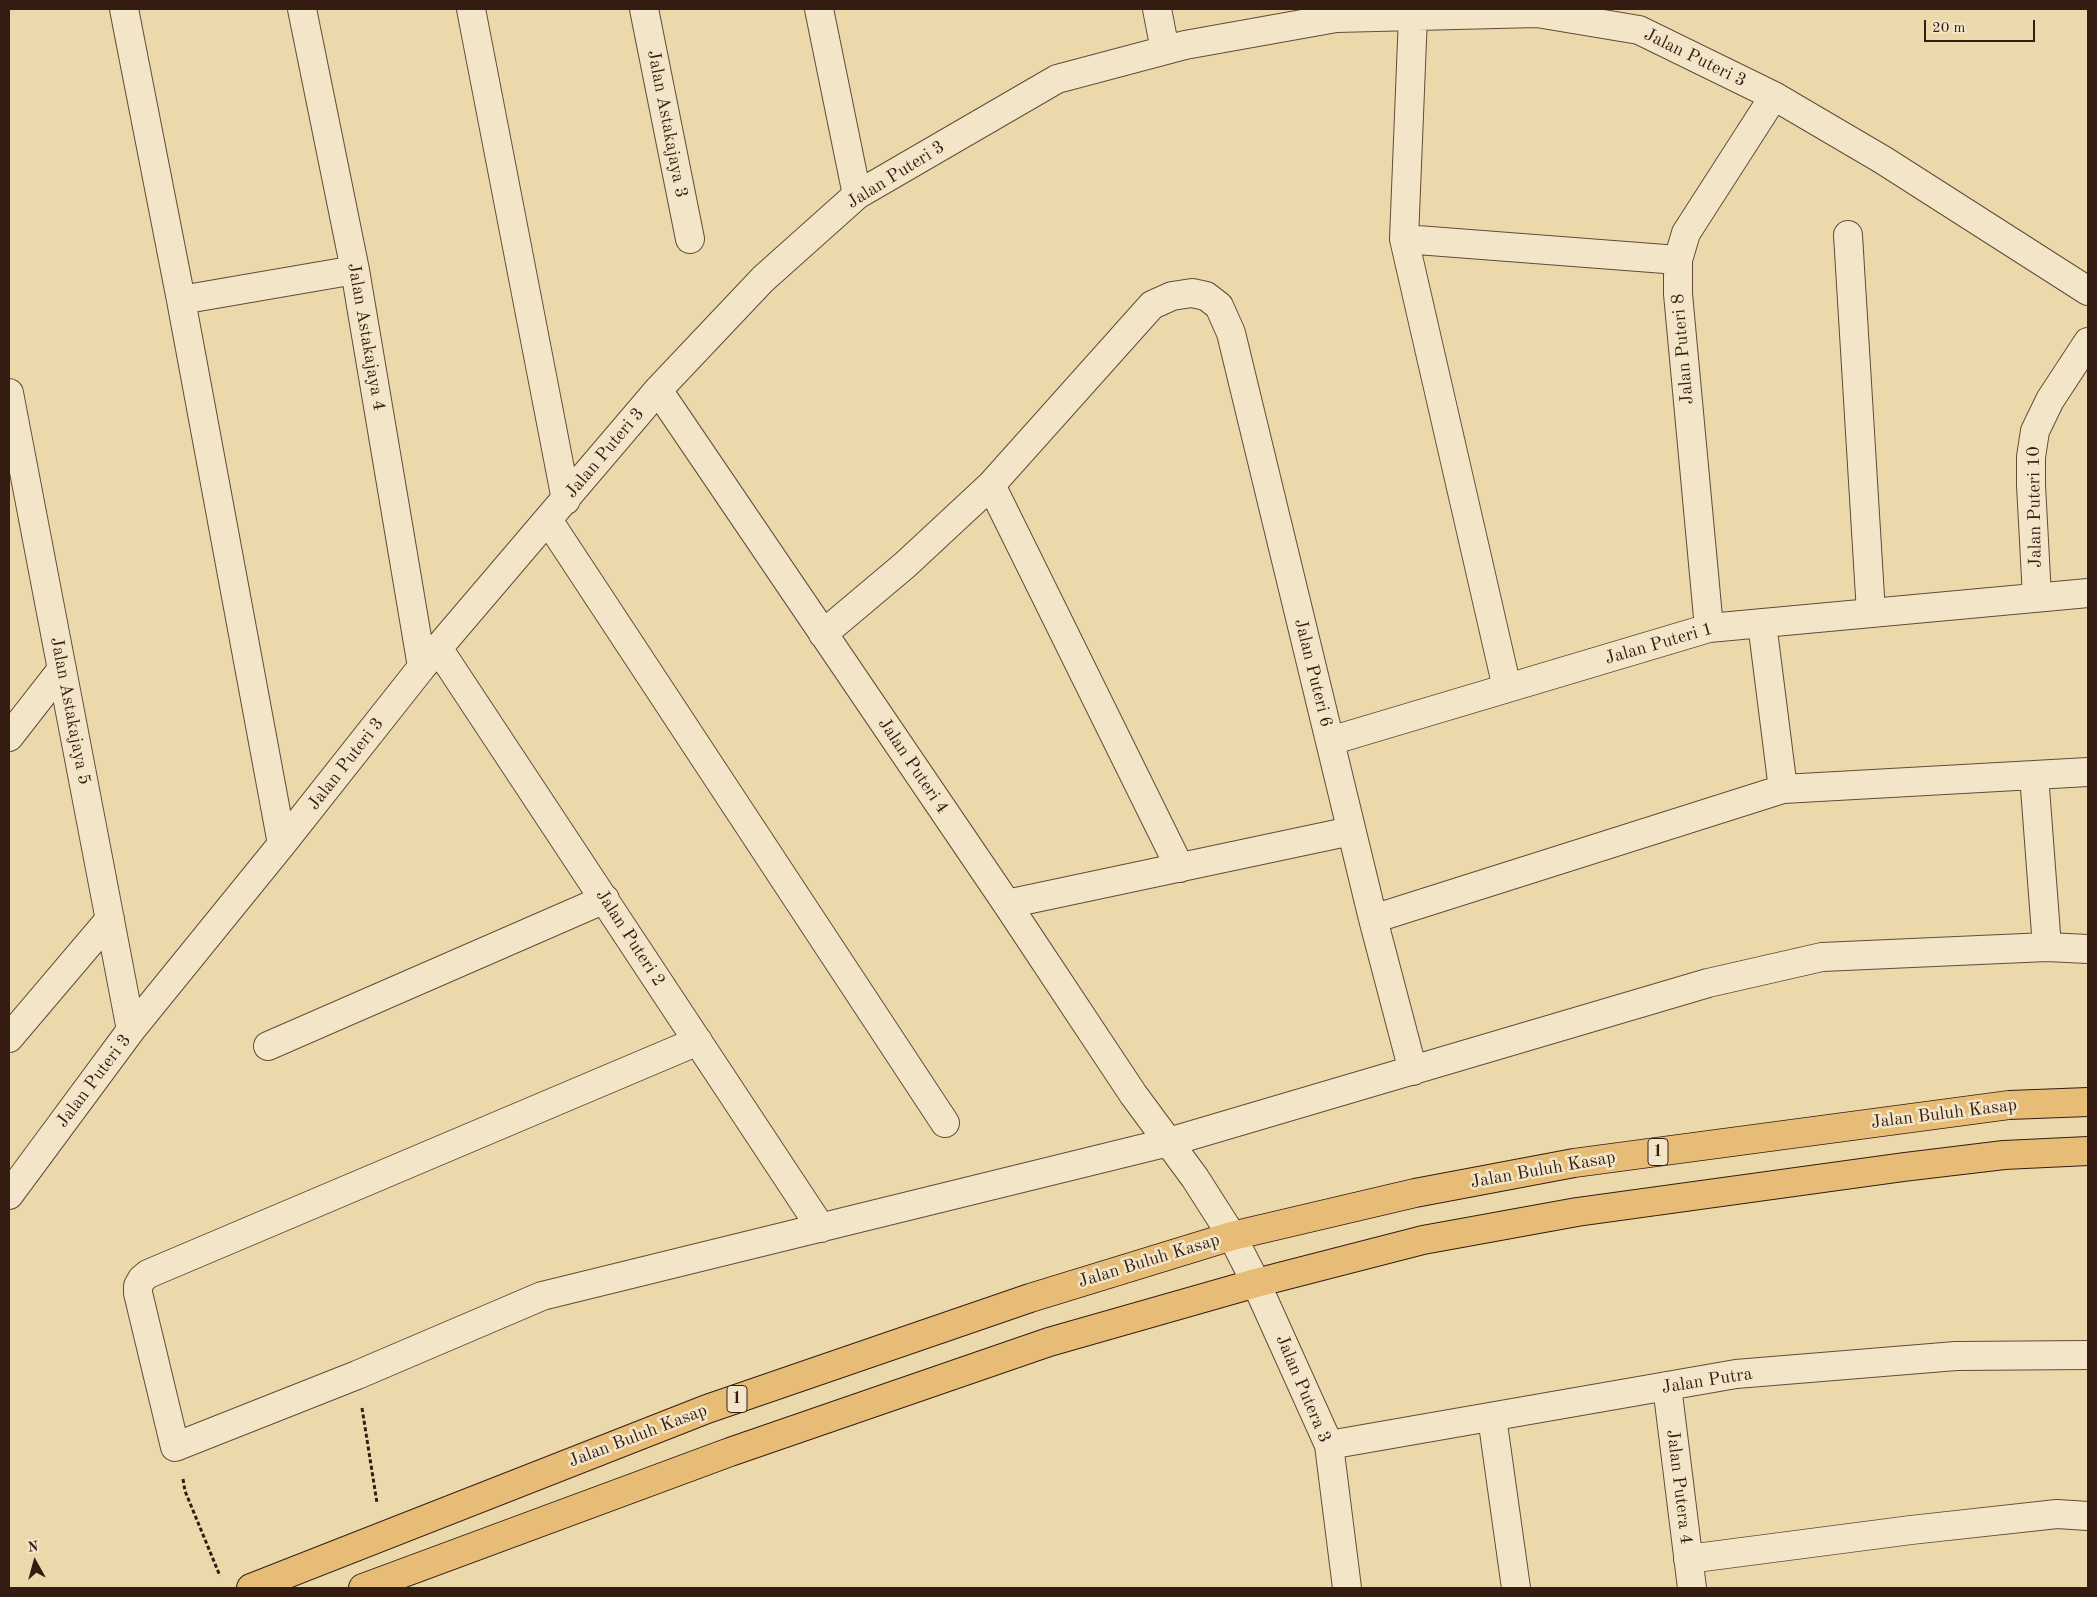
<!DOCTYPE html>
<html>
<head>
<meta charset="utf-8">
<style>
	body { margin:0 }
	#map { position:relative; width:2097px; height:1597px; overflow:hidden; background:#ecd9ab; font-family:"Old Standard TT",serif }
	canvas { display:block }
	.frame { position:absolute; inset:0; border:10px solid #341c13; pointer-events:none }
	.north { position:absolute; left:10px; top:1537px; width:50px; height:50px; -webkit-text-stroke:4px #f3e6c8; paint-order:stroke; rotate:353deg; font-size:14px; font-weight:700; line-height:20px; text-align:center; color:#341c13 }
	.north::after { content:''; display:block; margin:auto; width:18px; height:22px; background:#341c13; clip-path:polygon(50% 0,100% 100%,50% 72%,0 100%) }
	.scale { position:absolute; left:1924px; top:20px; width:111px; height:22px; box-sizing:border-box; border:2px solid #341c13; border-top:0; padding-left:6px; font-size:15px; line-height:18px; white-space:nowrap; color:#341c13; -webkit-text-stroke:4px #f3e6c8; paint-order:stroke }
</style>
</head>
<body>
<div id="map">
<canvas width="2097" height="1597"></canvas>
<div class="frame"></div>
<div class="north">N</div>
<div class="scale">20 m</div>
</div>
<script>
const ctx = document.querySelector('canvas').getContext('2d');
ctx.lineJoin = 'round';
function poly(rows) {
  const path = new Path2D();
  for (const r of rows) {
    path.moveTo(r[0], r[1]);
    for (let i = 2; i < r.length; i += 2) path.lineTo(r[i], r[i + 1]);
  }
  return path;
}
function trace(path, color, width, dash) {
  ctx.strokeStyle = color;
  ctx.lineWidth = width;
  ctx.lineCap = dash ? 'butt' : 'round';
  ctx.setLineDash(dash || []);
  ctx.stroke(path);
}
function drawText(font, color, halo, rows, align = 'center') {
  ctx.font = font + ' "Old Standard TT",serif';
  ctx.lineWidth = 5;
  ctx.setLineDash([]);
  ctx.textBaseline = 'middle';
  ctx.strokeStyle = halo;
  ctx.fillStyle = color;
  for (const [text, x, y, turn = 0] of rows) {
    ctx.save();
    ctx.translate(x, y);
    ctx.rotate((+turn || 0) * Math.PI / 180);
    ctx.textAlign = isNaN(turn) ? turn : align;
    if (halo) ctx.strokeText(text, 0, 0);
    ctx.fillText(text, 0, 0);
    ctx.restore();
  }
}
const minor = poly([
	[124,9,181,300,282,844],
	[302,9,355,270,422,667],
	[471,9,566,500],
	[644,9,690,239],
	[819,9,857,195],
	[1157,9,1165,50],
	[1413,16,1404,239,1507,688],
	[1848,235,1871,613],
	[1404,239,1678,260],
	[181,300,355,270],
	[658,390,1007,904,1133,1094,1195,1178,1232,1236,1256,1283,1329,1445,1347,1588],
	[9,393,131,1030],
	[991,485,1180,868],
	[548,520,945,1123],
	[2037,597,2031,485,2031,457,2035,431,2050,400,2088,342],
	[1762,623,1783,789],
	[1709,628,1678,294,1678,260,1686,233,1774,96],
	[823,634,905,565,991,485,1152,305,1172,296,1192,293,1206,296,1219,306,1231,333,1373,919,1413,1071],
	[438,648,821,1228],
	[9,737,62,669],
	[1330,741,1709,628,2088,593],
	[2034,775,2047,947],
	[1007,904,1351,831],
	[1373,919,1783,789,2088,772],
	[9,1038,110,919],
	[698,1041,148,1274,142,1279,138,1286,138,1293,175,1447,357,1375,542,1296,1169,1142,1708,983,1822,957,2047,947,2088,949],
	[268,1046,605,899],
	[9,1195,131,1030,282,844,422,667,658,390,763,279,857,195,1057,79,1185,45,1336,18,1537,13,1639,30,1774,96,1883,160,2088,291],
	[1667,1386,1692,1588],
	[1492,1417,1516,1588],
	[1329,1445,1736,1374,1956,1356,2088,1355],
	[1688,1559,1911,1530,2057,1514,2088,1516]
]);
const highway = poly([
	[251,1588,707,1409,1030,1298,1232,1236,1415,1193,1574,1163,2009,1105,2088,1102],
	[363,1588,730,1452,1049,1342,1256,1283,1423,1240,1577,1212,1904,1167,2004,1155,2088,1151]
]);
trace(minor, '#624b39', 30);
trace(highway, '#341c13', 30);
trace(poly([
	[362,1408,377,1503],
	[183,1479,185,1491,220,1576]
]), '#341c13', 3, [4, 2.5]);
trace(minor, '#f3e6c8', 28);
trace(highway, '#e6bc76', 28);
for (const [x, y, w] of [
	[1658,1152,20],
	[737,1399,20]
]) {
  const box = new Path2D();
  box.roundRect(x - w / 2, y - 13.5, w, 27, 4);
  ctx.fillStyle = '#f3e6c8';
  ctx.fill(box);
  trace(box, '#341c13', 1);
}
drawText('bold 16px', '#341c13', null, [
	["1",1658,1152],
	["1",737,1399]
]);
drawText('18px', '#341c13', '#f3e6c8', [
	["Jalan Puteri 3",1695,58,26],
	["Jalan Astakajaya 3",667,124,79],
	["Jalan Puteri 3",896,175,-32],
	["Jalan Astakajaya 4",366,337,80],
	["Jalan Puteri 8",1683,349,-95],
	["Jalan Puteri 3",605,453,-50],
	["Jalan Puteri 10",2035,507,-91],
	["Jalan Puteri 1",1659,644,-16],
	["Jalan Puteri 6",1313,673,76],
	["Jalan Astakajaya 5",70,711,79],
	["Jalan Puteri 3",346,764,-52],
	["Jalan Puteri 4",913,766,56],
	["Jalan Puteri 2",630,938,57],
	["Jalan Puteri 3",94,1081,-53],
	["Jalan Buluh Kasap",1944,1114,-7],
	["Jalan Buluh Kasap",1543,1170,-10],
	["Jalan Buluh Kasap",1149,1261,-17],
	["Jalan Putra",1707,1381,-9],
	["Jalan Putera 3",1303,1389,67],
	["Jalan Buluh Kasap",638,1436,-21],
	["Jalan Putera 4",1679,1487,83]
]);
</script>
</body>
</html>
